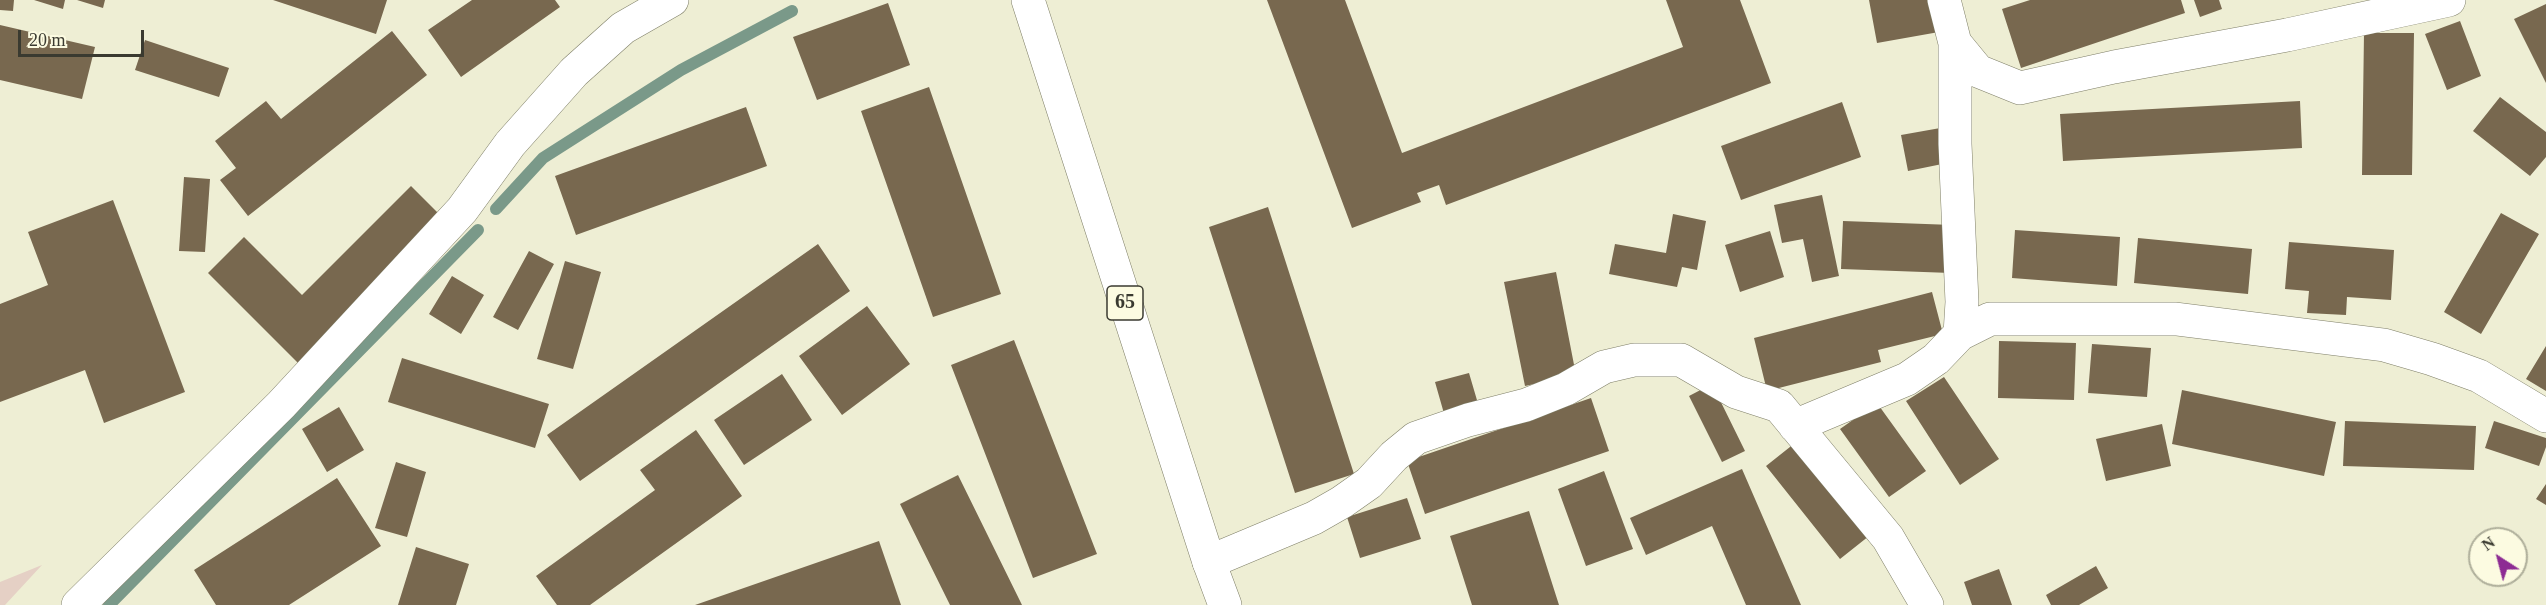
<!DOCTYPE html>
<html>
<head>
<meta charset="utf-8">
<style>
	body { margin:0 }
	#map { position:relative; width:2546px; height:605px; overflow:hidden; background:#eeeed4; font-family:Georgia,serif }
	canvas { display:block }
	.north { position:absolute; left:2468px; top:527px; width:60px; height:60px; box-sizing:border-box; background:#fcfbe1; border:2px solid #aeae9a; border-radius:50%; rotate:324deg; font-size:16px; font-weight:700; line-height:24px; text-align:center; color:#3a3a30 }
	.north::after { content:''; display:block; margin:auto; width:21px; height:27px; background:#8d2b93; clip-path:polygon(50% 0,100% 100%,50% 72%,0 100%) }
	.scale { position:absolute; left:18px; top:30px; width:126px; height:27px; box-sizing:border-box; border:3px solid #3a3a30; border-top:0; padding-left:8px; font-size:18px; line-height:21px; white-space:nowrap; color:#3a3a30; -webkit-text-stroke:4px #fcfbe1; paint-order:stroke }
</style>
</head>
<body>
<div id="map">
<canvas width="2546" height="605"></canvas>
<div class="north">N</div>
<div class="scale">20 m</div>
</div>
<script>
const ctx = document.querySelector('canvas').getContext('2d');
ctx.lineJoin = 'round';
function fill(path, color) {
  ctx.fillStyle = color;
  ctx.fill(path, 'evenodd');
}
function poly(rows) {
  const path = new Path2D();
  for (const r of rows) {
    path.moveTo(r[0], r[1]);
    for (let i = 2; i < r.length; i += 2) path.lineTo(r[i], r[i + 1]);
  }
  return path;
}
function trace(path, color, width, dash) {
  ctx.strokeStyle = color;
  ctx.lineWidth = width;
  ctx.lineCap = dash ? 'butt' : 'round';
  ctx.setLineDash(dash || []);
  ctx.stroke(path);
}
function drawText(font, color, halo, rows, align = 'center') {
  ctx.font = font + ' Georgia,serif';
  ctx.lineWidth = 6;
  ctx.setLineDash([]);
  ctx.textBaseline = 'middle';
  ctx.strokeStyle = halo;
  ctx.fillStyle = color;
  for (const [text, x, y, turn = 0] of rows) {
    ctx.save();
    ctx.translate(x, y);
    ctx.rotate((+turn || 0) * Math.PI / 180);
    ctx.textAlign = isNaN(turn) ? turn : align;
    if (halo) ctx.strokeText(text, 0, 0);
    ctx.fillText(text, 0, 0);
    ctx.restore();
  }
}
fill(poly([
	[42,565,5,605,0,605,0,582]
]), '#e5d0c5');
trace(poly([
	[496,209,543,158,681,70,792,11],
	[109,605,478,230]
]), '#7a9989', 12);
fill(poly([
	[0,0,14,0,13,11,0,10],
	[34,0,65,0,63,9],
	[77,0,105,0,103,8],
	[273,0,387,0,376,34],
	[472,0,555,0,560,7,461,77,428,30],
	[1267,0,1345,0,1402,153,1683,47,1666,0,1740,0,1771,83,1446,205,1439,185,1417,193,1421,202,1352,228],
	[1869,0,1934,0,1939,32,1877,43],
	[2030,0,2181,0,2185,13,2021,68,2002,9],
	[2194,0,2219,0,2222,9,2200,17],
	[888,3,910,65,817,100,793,37],
	[2546,4,2546,83,2514,19],
	[2460,21,2481,76,2447,90,2425,34],
	[0,25,95,47,82,99,0,80],
	[392,31,427,75,248,216,220,180,236,168,215,141,266,101,281,119],
	[2364,33,2414,33,2412,175,2362,175],
	[145,40,229,68,219,97,135,70],
	[929,87,1001,294,933,317,861,111],
	[2500,97,2546,132,2546,157,2530,176,2473,131],
	[2300,101,2302,148,2063,161,2060,114],
	[1842,102,1861,157,1741,200,1721,146],
	[746,107,767,166,576,235,555,176],
	[1946,127,1952,162,1908,171,1901,135],
	[184,177,210,179,205,252,179,251],
	[411,186,443,218,298,363,208,273,244,237,302,295],
	[1822,195,1839,276,1812,282,1803,239,1782,243,1774,205],
	[113,200,185,392,104,423,85,370,0,402,0,304,48,285,28,232],
	[1268,207,1354,474,1295,493,1209,227],
	[2501,213,2539,234,2481,334,2444,312],
	[1673,214,1706,221,1697,270,1682,267,1677,287,1609,274,1615,244,1666,253],
	[1843,221,1953,225,1951,273,1841,269],
	[2015,230,2120,237,2117,286,2012,278],
	[1770,231,1784,277,1740,292,1725,245],
	[2138,238,2252,249,2248,294,2134,283],
	[2289,242,2394,250,2391,300,2347,297,2346,315,2307,313,2309,291,2285,289],
	[818,244,850,291,580,481,547,435],
	[529,251,554,264,518,330,493,317],
	[565,261,601,272,573,369,537,359],
	[1556,272,1576,375,1525,386,1504,282],
	[452,276,484,295,461,334,429,314],
	[1932,292,1943,334,1878,350,1881,362,1767,391,1754,338],
	[867,306,910,364,842,415,799,356],
	[1014,340,1097,554,1033,578,951,365],
	[1999,341,2076,343,2074,400,1998,398],
	[2092,344,2151,348,2147,397,2088,393],
	[2546,346,2546,391,2526,379],
	[402,358,549,404,535,448,388,402],
	[1469,373,1479,407,1445,417,1435,382],
	[782,374,812,420,744,465,714,420],
	[1944,377,1999,459,1960,485,1906,401],
	[1712,384,1745,451,1722,462,1689,396],
	[2182,390,2336,422,2324,476,2172,444],
	[1591,398,1609,451,1425,514,1407,461],
	[1877,403,1926,471,1889,497,1840,429],
	[339,407,364,450,327,472,302,429],
	[2345,421,2476,426,2474,470,2343,466],
	[2494,421,2546,438,2546,447,2539,466,2485,448],
	[2162,424,2171,466,2106,481,2096,439],
	[696,430,742,496,590,605,557,605,536,576,655,490,640,470],
	[1795,443,1869,536,1840,559,1766,466],
	[396,462,426,472,407,537,375,528],
	[1742,469,1801,605,1746,605,1712,526,1646,555,1630,518],
	[1604,471,1633,549,1586,566,1558,489],
	[958,475,1022,605,950,605,900,504],
	[337,478,381,546,289,605,216,605,194,570],
	[2546,484,2546,505,2536,499],
	[1407,498,1421,539,1360,558,1347,517],
	[1529,511,1559,605,1472,605,1450,536],
	[879,541,901,605,695,605],
	[416,547,469,564,456,605,398,605],
	[2096,566,2108,588,2079,605,2051,605,2046,595],
	[1999,569,2012,605,1972,605,1964,582]
]), '#78684f');
const street = poly([
	[1944,0,1955,43,1978,71,2020,88,2114,67,2287,35,2449,0],
	[1960,334,1990,319,2176,319,2384,345,2432,359,2479,376,2546,416],
	[1795,426,1907,379,1936,359,1960,334,1962,302,1955,144,1955,43],
	[1209,562,1314,518,1342,502,1369,483,1394,456,1416,438,1468,420,1526,405,1566,389,1604,367,1634,360,1681,360,1736,392,1779,406,1888,538,1927,605],
	[78,605,281,405,462,210,510,144,574,72,623,28,672,0]
]);
const primary = poly([
	[1028,0,1209,562,1225,605]
]);
trace(street, '#7f7f68', 34);
trace(primary, '#7f7f68', 34);
trace(street, '#fff', 33);
trace(primary, '#fff', 33);
for (const [x, y, w] of [
	[1125,303,36]
]) {
  const box = new Path2D();
  box.roundRect(x - w / 2, y - 17, w, 34, 4.5);
  ctx.fillStyle = '#fcfbe1';
  ctx.fill(box);
  trace(box, '#3a3a30', 1.5);
}
drawText('bold 20px', '#3a3a30', null, [
	["65",1125,303]
]);
</script>
</body>
</html>
